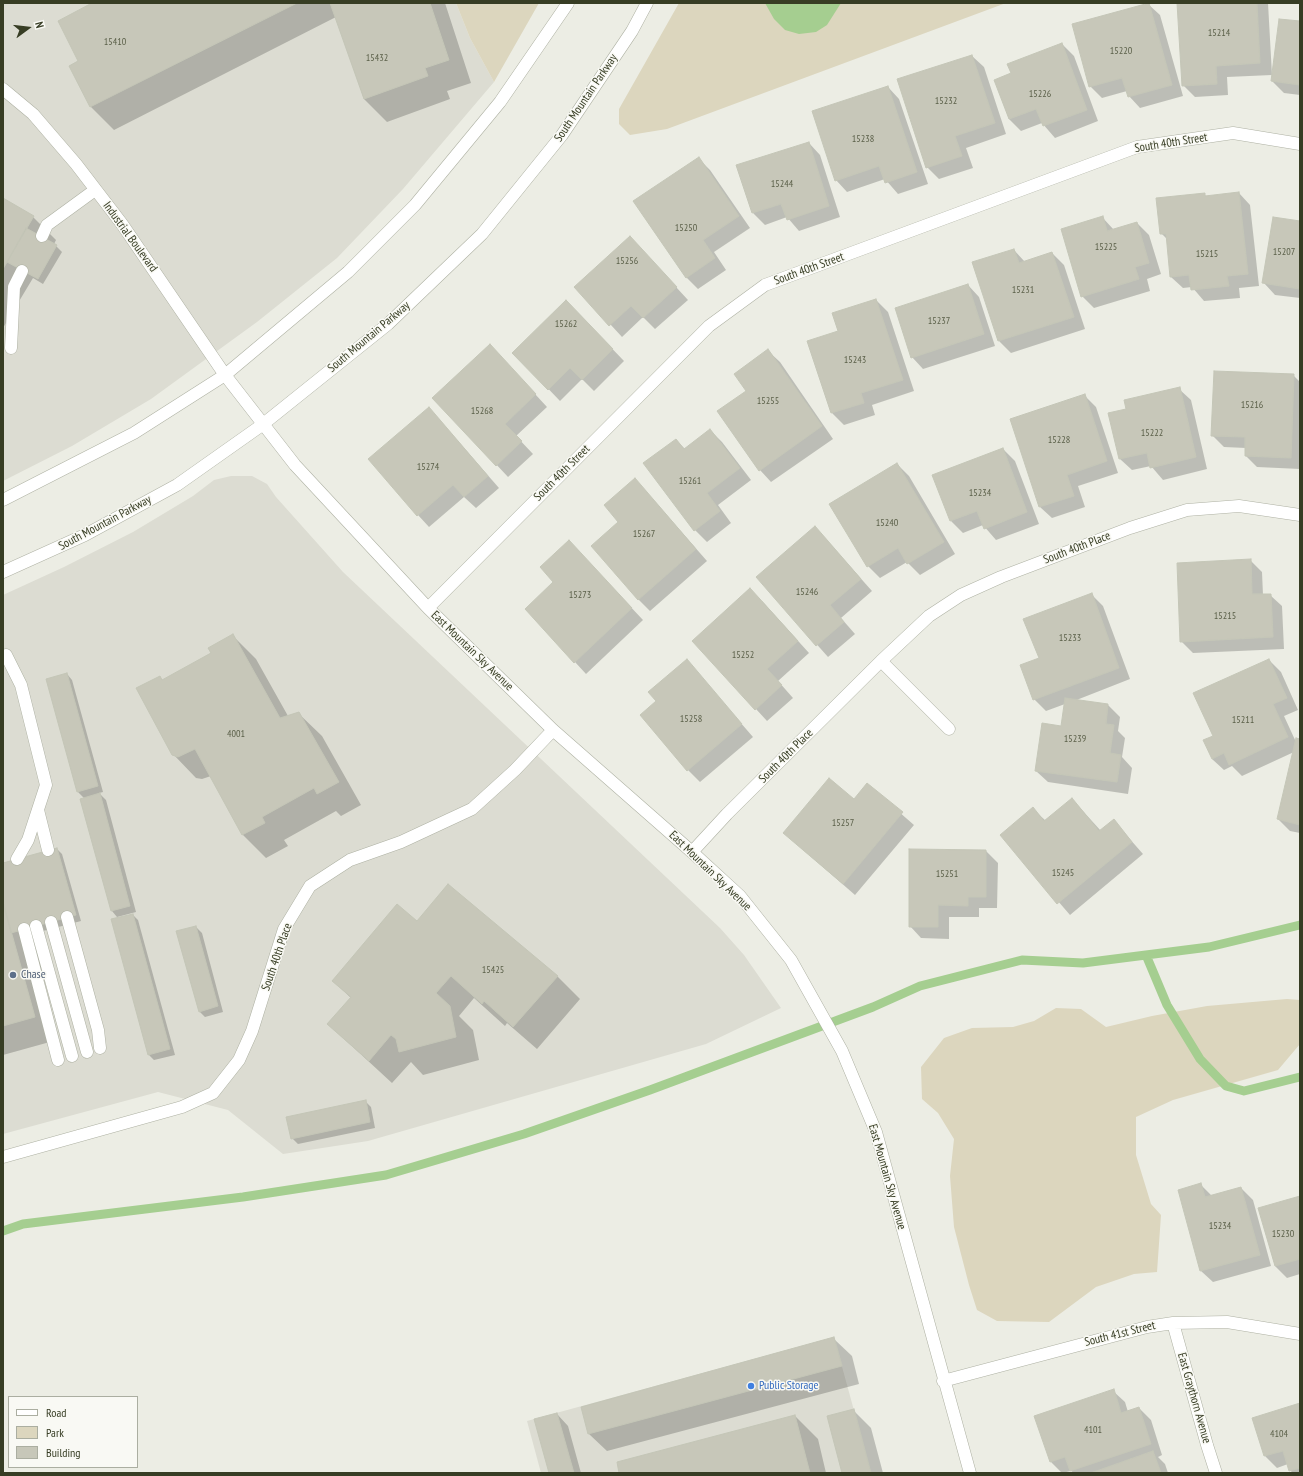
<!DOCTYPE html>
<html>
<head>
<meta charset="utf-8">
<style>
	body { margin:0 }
	#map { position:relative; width:1303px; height:1476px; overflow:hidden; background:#ecede4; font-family:"PT Sans Narrow",sans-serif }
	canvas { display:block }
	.frame { position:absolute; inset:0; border:4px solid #373d24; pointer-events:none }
	.legend { position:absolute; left:8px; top:1396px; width:130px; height:72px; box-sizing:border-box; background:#f9f9f4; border:1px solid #abaea1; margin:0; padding:5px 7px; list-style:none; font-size:12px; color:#373d24 }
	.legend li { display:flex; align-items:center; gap:8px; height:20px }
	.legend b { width:20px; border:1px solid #abaea1 }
	.north { position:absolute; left:8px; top:8px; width:40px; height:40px; -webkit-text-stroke:3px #f9f9f4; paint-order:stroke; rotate:75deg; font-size:11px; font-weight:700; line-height:16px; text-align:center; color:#373d24 }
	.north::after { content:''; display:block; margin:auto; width:14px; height:18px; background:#373d24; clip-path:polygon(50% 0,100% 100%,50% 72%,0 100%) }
</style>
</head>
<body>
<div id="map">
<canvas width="1303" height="1476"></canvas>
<div class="frame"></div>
<ul class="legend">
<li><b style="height:5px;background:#fff"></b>Road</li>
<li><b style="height:11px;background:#dcd6be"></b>Park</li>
<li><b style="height:11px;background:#c7c7b9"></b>Building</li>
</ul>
<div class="north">N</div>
</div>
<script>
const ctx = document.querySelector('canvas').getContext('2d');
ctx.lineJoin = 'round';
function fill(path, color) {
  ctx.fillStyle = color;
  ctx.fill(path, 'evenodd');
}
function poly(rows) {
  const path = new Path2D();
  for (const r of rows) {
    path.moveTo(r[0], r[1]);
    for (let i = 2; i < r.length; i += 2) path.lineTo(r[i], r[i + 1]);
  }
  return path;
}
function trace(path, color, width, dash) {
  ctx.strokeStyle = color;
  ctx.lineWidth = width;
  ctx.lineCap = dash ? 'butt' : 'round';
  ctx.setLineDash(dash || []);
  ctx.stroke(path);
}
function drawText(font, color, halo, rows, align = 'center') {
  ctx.font = font + ' "PT Sans Narrow",sans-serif';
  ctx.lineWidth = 3;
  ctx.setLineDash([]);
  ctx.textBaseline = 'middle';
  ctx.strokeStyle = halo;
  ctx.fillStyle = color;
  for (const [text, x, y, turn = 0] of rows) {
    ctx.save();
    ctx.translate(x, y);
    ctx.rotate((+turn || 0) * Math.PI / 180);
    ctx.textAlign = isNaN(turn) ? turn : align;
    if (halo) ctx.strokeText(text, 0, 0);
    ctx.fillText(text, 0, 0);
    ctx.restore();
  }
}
fill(poly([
	[3,3,456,3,470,38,494,82,403,189,337,258,257,322,151,399,72,446,3,481],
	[231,476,252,476,267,484,276,497,343,572,720,928,744,955,781,1008,706,1044,368,1141,283,1154,228,1110,158,1092,3,1134,3,595,64,567,133,532,193,496,214,480],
	[834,1337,871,1473,541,1473,527,1421]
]), '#dcdcd2');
fill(poly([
	[456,3,539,3,494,82,470,38],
	[679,3,1006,3,667,129,630,135,619,124,619,109],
	[1287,999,1300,1000,1300,1044,1278,1070,1173,1100,1136,1117,1136,1155,1151,1204,1161,1215,1157,1272,1134,1274,1096,1287,1049,1322,997,1321,977,1310,969,1285,954,1227,950,1176,954,1139,938,1113,922,1099,921,1067,944,1038,972,1028,1013,1027,1034,1021,1056,1008,1081,1009,1106,1027,1152,1016,1207,1006]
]), '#dcd6be');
fill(poly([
	[765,3,841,3,827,25,816,32,799,34,785,30,774,19]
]), '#a5ce90');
fill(poly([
	[94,3,445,3,471,83,447,91,450,99,387,122,364,99,336,17,114,130,91,107,70,66,80,61],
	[1178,3,1268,3,1272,75,1227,77,1228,95,1195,97,1183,85],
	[1148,4,1160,15,1183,96,1140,108,1129,96,1127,91,1102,98,1090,86],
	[1300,22,1300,95,1284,93,1272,81],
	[1062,44,1074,56,1098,121,1055,138,1042,123,1021,131,1009,119,995,80,1012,74],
	[972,56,984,67,1006,134,966,148,973,168,939,179,927,167],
	[888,87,899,99,928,184,898,194,885,179,847,192,836,180],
	[809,143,820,155,840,217,799,231,787,217,765,225,753,213,738,166],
	[698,158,710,170,750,228,714,252,726,270,698,289,686,277],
	[1239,193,1250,205,1259,286,1239,288,1240,298,1204,301,1192,287,1183,288,1171,277,1168,240,1161,233,1204,194,1207,197],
	[3,199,33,217,56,240,54,244,62,252,43,284,33,278,3,328],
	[1102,217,1114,230,1137,223,1149,235,1161,274,1147,279,1150,291,1094,308,1082,296],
	[1300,222,1300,298,1275,295,1264,283],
	[641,249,688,300,655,329,643,317,622,337,576,287],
	[1014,250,1025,262,1052,253,1064,265,1085,329,1011,353,999,341,974,263],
	[968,285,979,297,995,346,923,369,912,357],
	[876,300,888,312,914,391,872,405,875,415,844,425,832,413,809,342,840,332],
	[578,313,624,361,594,391,582,379,560,401,514,353],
	[768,351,780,362,833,439,771,482,760,470,747,391],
	[501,357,547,407,516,436,533,454,508,477,434,398],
	[1293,375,1300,382,1300,469,1257,467,1246,456,1246,448,1224,447,1212,435],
	[1179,389,1191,400,1207,469,1163,480,1151,466,1132,470,1120,459,1127,410],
	[1084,395,1096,407,1118,473,1078,486,1085,507,1052,518,1040,507],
	[429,408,499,488,476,508,464,497,429,527,418,515],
	[710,430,722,442,751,480,718,505,731,523,707,542,695,530,676,440,685,449],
	[1003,449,1015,461,1039,524,996,540,983,525,963,533,951,521,933,475],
	[897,464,909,476,955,554,920,575,907,562,880,578,868,566,831,505],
	[635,479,707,561,650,611,638,599,620,522],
	[815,527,872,591,841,618,855,634,828,657,757,577],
	[580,553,643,620,586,674,575,662,555,582],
	[1250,560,1262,572,1263,595,1270,595,1282,606,1284,649,1193,653,1181,641],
	[1091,594,1103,606,1130,679,1074,701,1108,705,1120,717,1118,731,1125,738,1122,757,1132,768,1128,794,1048,782,1036,771,1062,727,1065,704,1046,711,1034,699,1040,659],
	[762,601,809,653,778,681,793,698,767,721,756,709],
	[233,636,256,659,288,716,298,713,322,736,361,805,341,816,336,811,284,840,288,846,266,858,243,835,211,776,202,779,196,778,173,754,160,677,163,681,212,653],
	[1269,660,1281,672,1298,710,1284,716,1296,742,1300,740,1300,833,1290,831,1278,819,1294,752,1242,776,1232,766,1224,770,1212,759,1214,736],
	[687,661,753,737,700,782,688,770,657,701],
	[67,674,72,680,103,792,99,793,106,800,136,912,117,917,112,911,81,800,85,799,78,792,47,680],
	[867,784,914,825,855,895,784,833,854,800],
	[1072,799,1101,831,1114,821,1143,854,1070,915,1001,835,1033,809,1046,821],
	[57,849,62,854,81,921,28,935,57,1040,3,1055,3,863],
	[986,851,998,863,997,908,979,908,979,917,949,917,949,939,921,938,910,926],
	[133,915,138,920,175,1055,154,1060,149,1055],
	[417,922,557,976,580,999,537,1049,507,1023,505,1026,474,998,459,1016,473,1030,479,1060,423,1075,411,1062,392,1083,328,1024,351,998,333,981],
	[196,927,202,933,223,1012,205,1017,199,1011],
	[365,1101,371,1107,375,1128,298,1144,292,1138],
	[1200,1184,1212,1196,1241,1188,1253,1200,1271,1266,1213,1282,1201,1271],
	[1300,1197,1300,1274,1287,1278,1275,1266,1259,1209],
	[834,1339,852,1356,859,1384,607,1451,589,1434,582,1407],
	[1113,1391,1125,1402,1128,1412,1139,1408,1151,1420,1162,1455,1158,1457,1165,1464,1168,1473,1074,1473,1071,1471,1062,1473,1051,1462],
	[1300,1404,1300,1473,1292,1473,1288,1464,1277,1468,1265,1456,1253,1419],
	[853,1410,871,1428,883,1473,843,1473],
	[557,1414,568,1426,581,1473,550,1473],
	[795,1416,818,1439,826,1473,620,1473]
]), '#0003');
trace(poly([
	[1146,955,1167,1005,1200,1059,1226,1086,1244,1091,1300,1077],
	[3,1231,23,1224,243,1197,386,1175,524,1134,650,1090,873,1007,920,986,1022,960,1083,963,1209,947,1300,925]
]), '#a5ce90', 9);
const building = poly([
	[92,3,297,3,90,107,69,66,78,61,58,21,92,3],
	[330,3,430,3,449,60,425,68,428,76,364,99,330,3],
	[1149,3,1172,85,1128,97,1122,78,1089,87,1072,24,1149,3],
	[1177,3,1257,3,1260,63,1216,66,1217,84,1182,86,1177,3],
	[1279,19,1300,21,1300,85,1271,81,1279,19],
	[1062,43,1087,110,1043,126,1036,109,1009,119,994,80,1011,73,1007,64,1062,43],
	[972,55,995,123,955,136,962,156,926,168,897,79,972,55],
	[888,86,917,172,885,183,879,166,835,181,812,111,888,86],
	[809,142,829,206,787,220,781,204,752,213,736,165,809,142],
	[699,157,739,216,703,240,715,258,686,278,633,201,699,157],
	[1239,192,1248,274,1227,276,1229,286,1191,290,1189,275,1170,277,1166,234,1160,234,1156,198,1205,193,1205,196,1239,192],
	[3,198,34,216,3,269,3,198],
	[1103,216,1107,231,1137,222,1149,263,1135,267,1139,279,1081,297,1061,229,1103,216],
	[1273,217,1300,221,1300,289,1262,283,1273,217],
	[26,228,57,245,38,279,7,262,26,228],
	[630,236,677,287,643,318,631,306,609,326,574,287,630,236],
	[1014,249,1019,263,1052,252,1074,317,998,341,972,262,1014,249],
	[968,284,984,334,911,358,895,308,968,284],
	[876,299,903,380,861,393,864,403,831,413,807,341,838,331,832,313,876,299],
	[566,300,613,349,582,380,570,368,548,390,512,353,566,300],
	[490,344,536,394,505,424,522,441,496,466,432,398,490,344],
	[768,349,822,426,759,471,717,411,746,391,734,374,768,349],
	[1214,371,1294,374,1291,458,1245,456,1245,437,1211,436,1214,371],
	[1180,387,1196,457,1150,468,1147,453,1119,459,1108,413,1126,409,1124,400,1180,387],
	[1085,394,1107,461,1067,475,1074,496,1039,507,1010,419,1085,394],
	[429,407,488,476,464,497,453,485,417,516,368,459,429,407],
	[710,429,740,468,707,493,720,511,694,531,643,463,676,439,684,449,710,429],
	[1003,448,1027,512,984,529,977,511,950,521,932,475,1003,448],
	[897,463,944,542,907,564,898,548,867,567,829,504,897,463],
	[635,478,696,549,638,600,591,546,618,522,604,505,635,478],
	[815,526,861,579,830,605,844,622,816,646,756,577,815,526],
	[569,540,632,608,574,663,525,609,553,582,540,567,569,540],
	[1251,559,1252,594,1271,594,1273,637,1180,642,1177,563,1251,559],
	[750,588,798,641,767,669,782,685,755,710,692,641,750,588],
	[1092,593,1119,668,1033,700,1020,665,1039,658,1023,619,1092,593],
	[233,634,280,718,299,712,339,782,317,794,314,788,262,817,265,823,242,835,195,749,178,757,172,755,136,688,160,676,162,680,211,653,208,648,233,634],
	[687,659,742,724,687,771,640,715,656,701,648,692,687,659],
	[1269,659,1287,698,1273,704,1288,737,1229,765,1224,753,1212,759,1203,740,1213,736,1193,693,1269,659],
	[67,673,98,786,77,792,46,679,67,673],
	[1065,698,1108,704,1106,724,1114,725,1110,753,1121,755,1117,782,1035,771,1042,723,1061,726,1065,698],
	[1296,738,1300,739,1300,825,1277,819,1296,738],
	[829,778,854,799,867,783,903,812,843,884,783,833,829,778],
	[100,793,130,906,111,911,80,799,100,793],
	[1072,798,1099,831,1114,819,1132,842,1057,904,1000,835,1033,807,1044,821,1072,798],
	[57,848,76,915,11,933,3,902,3,863,57,848],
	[909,849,986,850,986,897,968,897,968,906,938,905,938,927,909,927,909,849],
	[448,884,558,976,513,1027,484,1001,482,1004,451,976,436,993,450,1006,456,1037,399,1052,396,1039,391,1035,369,1061,327,1024,351,997,332,981,397,904,417,921,448,884],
	[3,902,35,1017,3,1026,3,902],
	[133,914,170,1049,148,1055,111,919,133,914],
	[196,926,218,1006,199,1012,176,931,196,926],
	[366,1100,370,1122,291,1139,286,1117,366,1100],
	[1201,1183,1205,1197,1241,1187,1260,1255,1200,1271,1178,1190,1201,1183],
	[1300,1196,1300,1259,1275,1266,1258,1208,1300,1196],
	[834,1337,842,1366,588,1434,581,1407,834,1337],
	[1114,1389,1121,1413,1139,1407,1151,1444,1070,1471,1065,1457,1050,1462,1034,1416,1114,1389],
	[1300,1403,1300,1468,1289,1471,1283,1451,1264,1456,1252,1418,1300,1403],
	[854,1409,871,1473,842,1473,827,1416,854,1409],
	[557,1413,574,1473,549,1473,534,1419,557,1413],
	[795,1415,810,1473,619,1473,617,1462,795,1415],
	[1153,1451,1161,1473,1091,1473,1153,1451]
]);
fill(building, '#c7c7b9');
trace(building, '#c4c6b7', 1);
const service = poly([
	[42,236,47,225,95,190],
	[11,348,14,287,22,271],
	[6,655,21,685,46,785,28,840,17,859],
	[38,810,48,850],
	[67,917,98,1030,100,1048],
	[51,922,87,1052],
	[36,926,72,1056],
	[24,929,58,1060]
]);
const minor = poly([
	[3,89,33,114,76,164,122,224,225,375,295,465,428,608,553,730,692,852,740,896,791,960,842,1051,876,1132,970,1473],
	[428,608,709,326,765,285,1137,147,1233,133,1300,144],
	[881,661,949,729],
	[692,852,727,814,881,661,929,616,961,595,1001,577,1130,528,1187,510,1239,506,1300,515],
	[3,1157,182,1107,213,1093,239,1060,252,1031,284,929,310,886,350,860,401,842,472,809,515,770,553,730],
	[1173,1323,1207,1445,1216,1473],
	[943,1381,1147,1327,1173,1323,1227,1322,1300,1334]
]);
const tertiary = poly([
	[3,500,134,433,225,375,348,272,415,205,500,102,568,3],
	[3,572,85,535,177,485,262,425,388,324,482,234,562,135,632,31,647,3]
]);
trace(service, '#aeb1a3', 13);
trace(minor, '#aeb1a3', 13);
trace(tertiary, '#aeb1a3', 13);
trace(service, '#fff', 12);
trace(minor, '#fff', 12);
trace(tertiary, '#fff', 12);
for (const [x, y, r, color] of [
	[13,975,4,"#5c6f8a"],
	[751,1386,4,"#3f7fe0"]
]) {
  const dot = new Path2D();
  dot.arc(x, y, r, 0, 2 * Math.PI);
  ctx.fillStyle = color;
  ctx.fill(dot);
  trace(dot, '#f9f9f4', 1.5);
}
drawText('10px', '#5b6049', null, [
	["15214",1219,33],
	["15410",115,42],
	["15220",1121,51],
	["15432",377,58],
	["15226",1040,94],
	["15232",946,101],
	["15238",863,139],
	["15244",782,184],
	["15250",686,228],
	["15225",1106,247],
	["15207",1284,252],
	["15215",1207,254],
	["15256",627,261],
	["15231",1023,290],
	["15237",939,321],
	["15262",566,324],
	["15243",855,360],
	["15255",768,401],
	["15216",1252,405],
	["15268",482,411],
	["15222",1152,433],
	["15228",1059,440],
	["15274",428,467],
	["15261",690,481],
	["15234",980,493],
	["15240",887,523],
	["15267",644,534],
	["15246",807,592],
	["15273",580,595],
	["15215",1225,616],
	["15233",1070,638],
	["15252",743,655],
	["15258",691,719],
	["15211",1243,720],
	["4001",236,734],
	["15239",1075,739],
	["15257",843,823],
	["15245",1063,873],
	["15251",947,874],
	["15425",493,970],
	["15234",1220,1226],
	["15230",1283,1234],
	["4101",1093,1430],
	["4104",1279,1434]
]);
drawText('12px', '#373d24', '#f9f9f4', [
	["South Mountain Parkway",586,98,-56],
	["South 40th Street",1171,143,-9],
	["Industrial Boulevard",130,237,54],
	["South 40th Street",809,269,-20],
	["South Mountain Parkway",369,337,-40],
	["South 40th Street",562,473,-45],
	["South Mountain Parkway",105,523,-28],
	["South 40th Place",1077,548,-21],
	["East Mountain Sky Avenue",472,651,44],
	["South 40th Place",786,756,-45],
	["East Mountain Sky Avenue",710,871,44],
	["South 40th Place",277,957,-71],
	["East Mountain Sky Avenue",887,1177,74],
	["South 41st Street",1120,1334,-14],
	["East Graythorn Avenue",1194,1398,74]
]);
drawText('12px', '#4e5e75', '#f9f9f4', [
	["Chase",21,975]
], 'left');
drawText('12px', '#366cbe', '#f9f9f4', [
	["Public Storage",759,1386]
], 'left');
</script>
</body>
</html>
